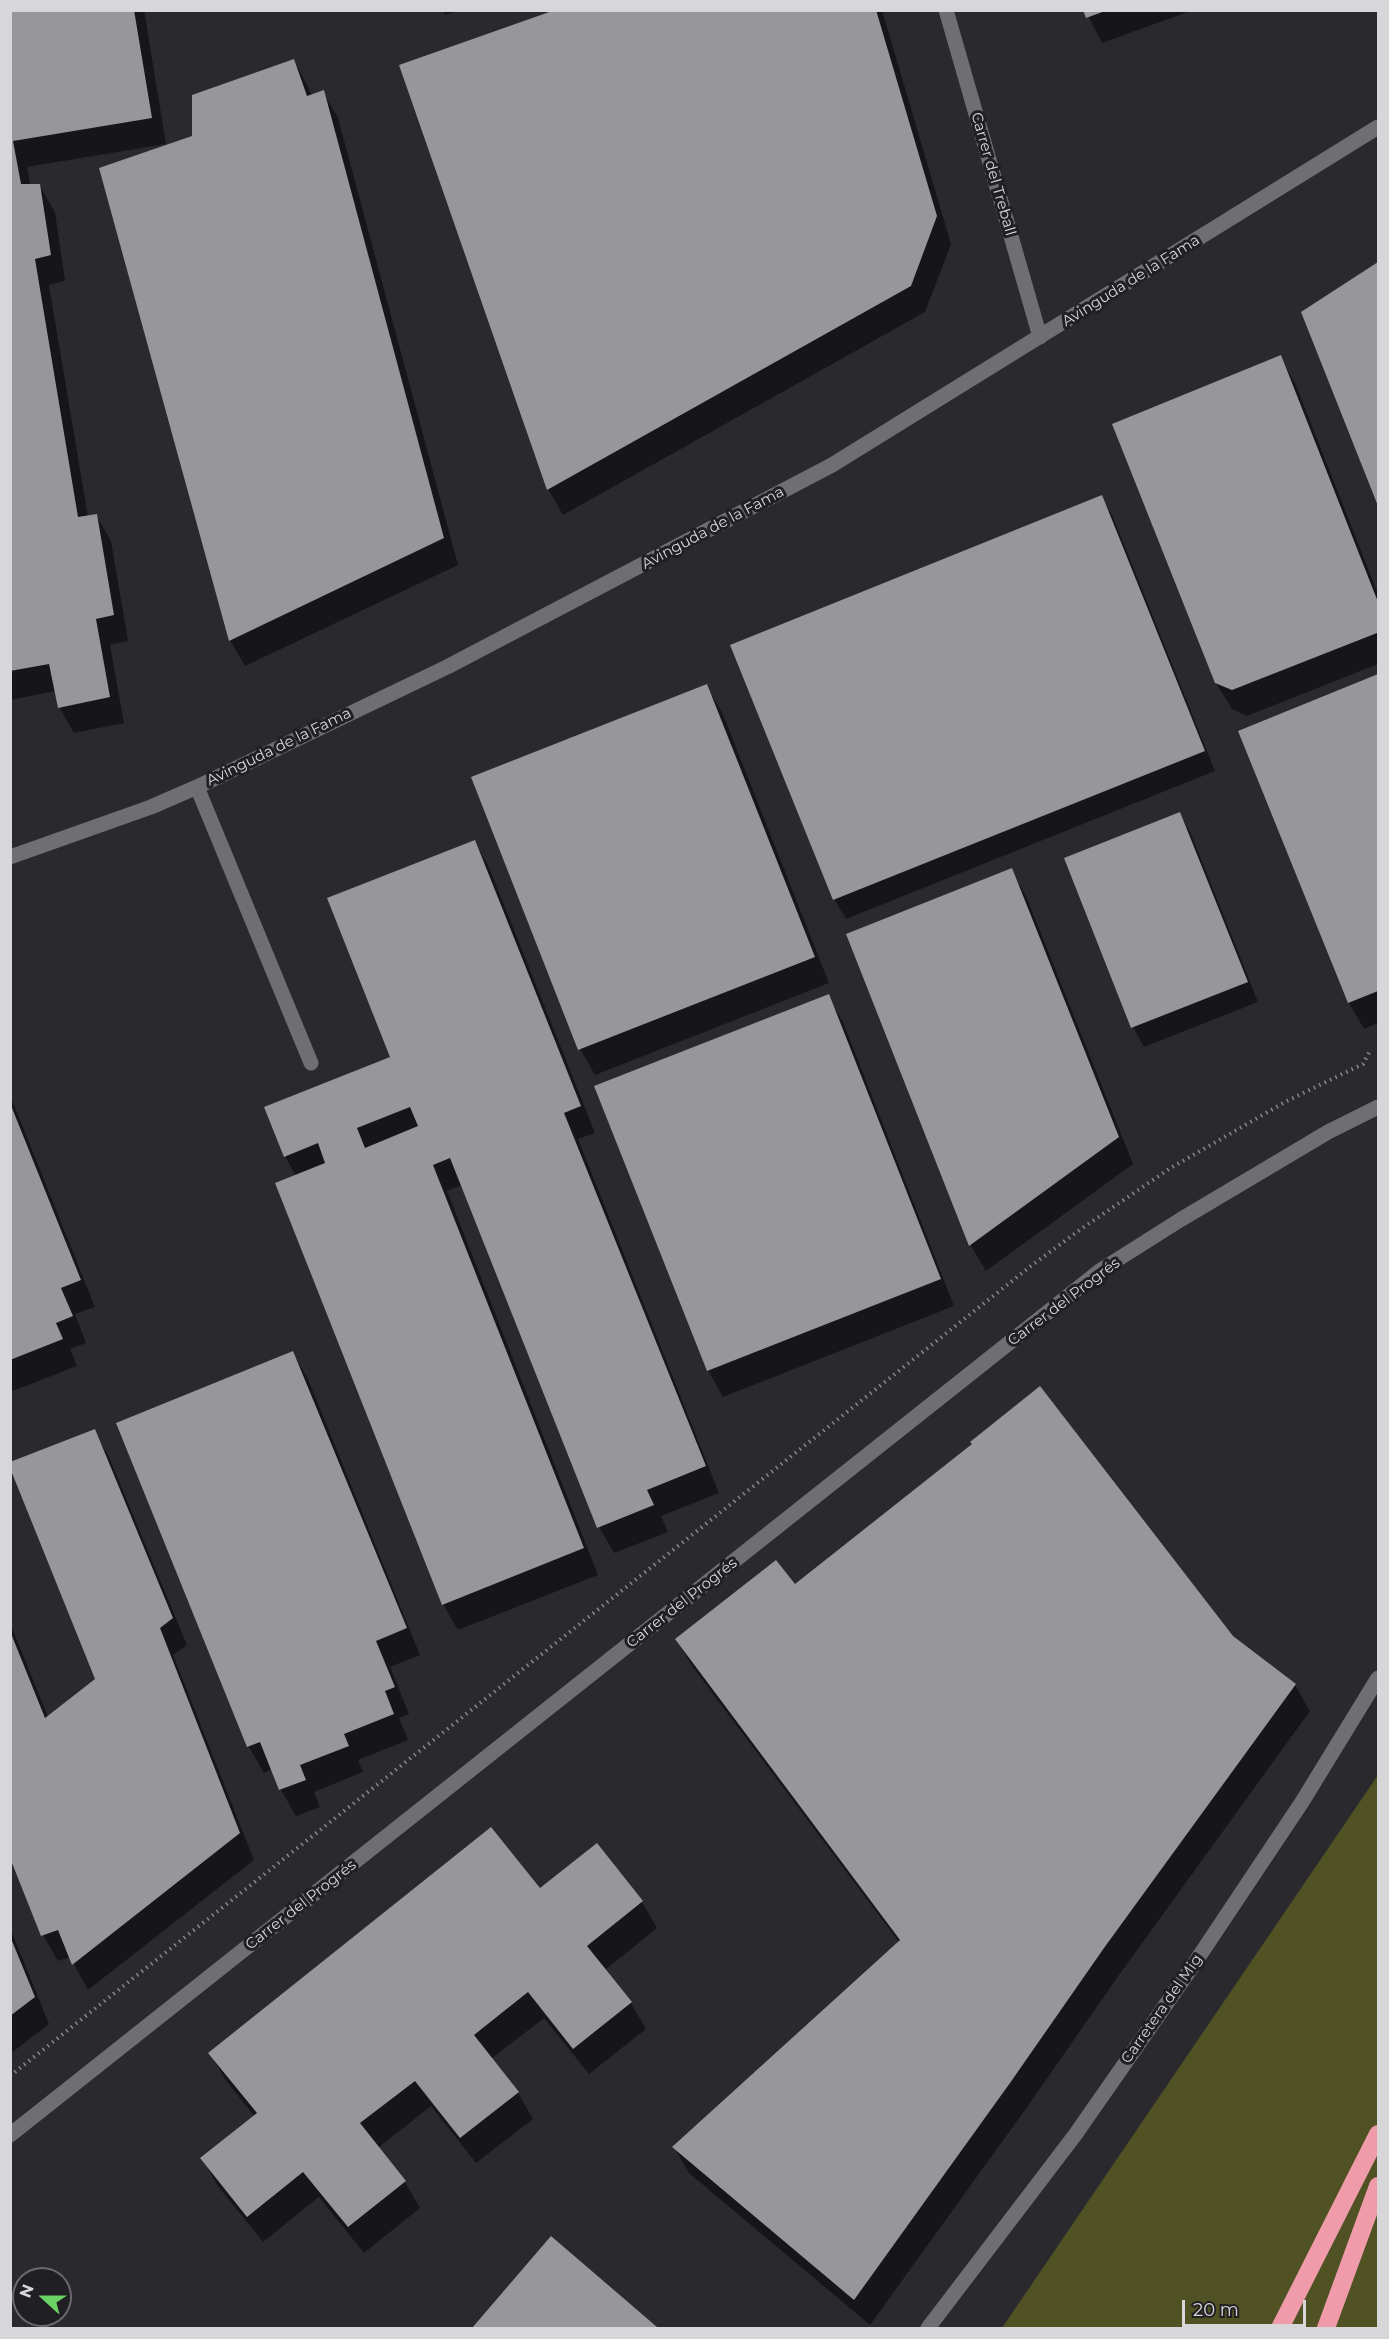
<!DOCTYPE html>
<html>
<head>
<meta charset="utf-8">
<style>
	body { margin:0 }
	#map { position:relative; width:1389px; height:2339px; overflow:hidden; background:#2a292d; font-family:Montserrat,sans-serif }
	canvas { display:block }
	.frame { position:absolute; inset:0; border:12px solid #d7d6d9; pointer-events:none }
	.north { position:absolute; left:12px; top:2267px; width:60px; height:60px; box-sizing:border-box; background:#201f23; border:2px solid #69686c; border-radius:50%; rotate:291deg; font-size:16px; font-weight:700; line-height:24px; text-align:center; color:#d7d6d9 }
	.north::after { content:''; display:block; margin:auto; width:21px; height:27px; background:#6ad364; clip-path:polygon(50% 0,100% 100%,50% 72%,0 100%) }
	.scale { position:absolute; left:1182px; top:2300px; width:124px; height:27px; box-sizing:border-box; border:3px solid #d7d6d9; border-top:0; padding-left:8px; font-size:18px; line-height:21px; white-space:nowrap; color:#d7d6d9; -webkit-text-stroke:4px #201f23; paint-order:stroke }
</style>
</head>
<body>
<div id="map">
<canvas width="1389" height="2339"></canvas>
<div class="frame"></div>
<div class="north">N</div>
<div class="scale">20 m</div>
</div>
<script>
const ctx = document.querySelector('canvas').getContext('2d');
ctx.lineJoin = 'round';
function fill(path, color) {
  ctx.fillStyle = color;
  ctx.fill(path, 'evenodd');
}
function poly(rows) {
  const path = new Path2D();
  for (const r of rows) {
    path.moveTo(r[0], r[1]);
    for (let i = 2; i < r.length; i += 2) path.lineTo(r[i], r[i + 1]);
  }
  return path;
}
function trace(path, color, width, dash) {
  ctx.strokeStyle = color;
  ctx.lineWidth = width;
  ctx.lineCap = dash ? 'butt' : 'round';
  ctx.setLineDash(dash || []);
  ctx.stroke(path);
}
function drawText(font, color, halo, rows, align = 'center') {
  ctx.font = font + ' Montserrat,sans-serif';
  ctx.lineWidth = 6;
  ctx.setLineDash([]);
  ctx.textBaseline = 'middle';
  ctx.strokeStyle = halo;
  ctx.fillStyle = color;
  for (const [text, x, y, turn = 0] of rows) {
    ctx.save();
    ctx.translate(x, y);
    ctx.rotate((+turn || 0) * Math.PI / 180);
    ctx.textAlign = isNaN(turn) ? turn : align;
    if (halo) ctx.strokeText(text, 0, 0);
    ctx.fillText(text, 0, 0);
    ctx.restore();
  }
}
fill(poly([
	[1378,1775,1378,2328,1002,2328]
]), '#505224');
fill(poly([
	[10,10,144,10,166,144,27,167,30,185,39,185,55,212,65,281,49,285,88,517,96,515,111,541,128,641,110,645,124,723,74,733,59,707,56,691,10,700],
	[442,10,462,10,445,15],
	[560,10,882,10,951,244,925,312,563,515,548,489],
	[1085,10,1193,10,1102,43],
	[294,60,312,95,323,92,338,118,458,565,245,666,230,640,193,137],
	[1378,264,1378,502,1303,312],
	[1280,357,1295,383,1378,594,1378,664,1247,716,1232,709,1216,683],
	[1101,497,1113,517,1215,771,846,919,834,899],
	[1378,676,1378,1023,1364,1029,1349,1003,1240,732],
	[706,686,722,712,829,983,595,1075,580,1049,473,778],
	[1180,814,1191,834,1258,1002,1144,1047,1133,1027],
	[474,841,489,867,595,1133,578,1139,719,1493,661,1516,668,1532,614,1553,599,1527,462,1185,447,1191,598,1575,458,1630,443,1604,296,1176,285,1156,390,1059],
	[1011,870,1026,896,1133,1164,986,1271,971,1246,848,935],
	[828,996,843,1022,954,1306,723,1397,708,1370],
	[10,1095,95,1307,75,1314,86,1343,70,1349,77,1366,10,1392],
	[293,1353,308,1379,420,1655,390,1667,409,1714,399,1718,408,1740,358,1760,363,1772,314,1792,320,1807,296,1816,281,1790,272,1769,264,1773,249,1747,118,1424],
	[94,1431,109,1457,187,1645,173,1655,254,1860,88,1990,70,1957,58,1961,43,1935,10,1855,10,1623,48,1717,97,1679],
	[794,1587,1232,1638,1295,1685,1310,1711,1119,1975,1025,2110,870,2325,689,2173,674,2147,899,1942,692,1666,677,1640],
	[540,1890,642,1902,657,1928,605,1970,631,2003,646,2029,589,2074,544,2018,491,2059,518,2093,533,2119,476,2163,431,2106,378,2148,405,2182,420,2208,364,2253,319,2197,263,2242,217,2185,202,2158,255,2117,225,2079,210,2053],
	[10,1928,49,2024,10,2054],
	[551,2238,656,2328,474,2328]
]), '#0007');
fill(poly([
	[10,10,134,10,152,118,13,141,21,184,40,184,51,255,35,259,78,517,97,514,114,615,96,619,110,697,58,708,49,664,10,671],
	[555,10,876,10,937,216,911,286,547,490,399,65],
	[1083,10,1105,10,1105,11,1086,18],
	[294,59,307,96,324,90,444,538,229,641,99,168,192,136,192,95],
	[1378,262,1378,506,1301,312],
	[1281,355,1378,602,1378,628,1377,633,1232,690,1215,683,1112,424],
	[1102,495,1205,751,833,900,730,645],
	[1378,674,1378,991,1348,1003,1238,731],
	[707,684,815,957,578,1050,471,777],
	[1180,812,1248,982,1131,1028,1064,858],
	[475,840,581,1106,564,1113,706,1466,647,1490,654,1505,597,1528,450,1158,433,1165,584,1548,442,1605,275,1183,325,1163,318,1143,284,1157,264,1107,390,1057,327,898],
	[410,1107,418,1126,365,1148,357,1128],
	[1012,868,1119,1137,969,1246,846,934],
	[829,994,941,1279,707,1371,594,1086],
	[10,1103,81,1280,61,1288,73,1316,56,1323,63,1339,10,1360],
	[293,1351,407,1628,376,1641,395,1687,385,1691,394,1714,344,1734,349,1746,300,1765,306,1780,279,1790,260,1742,247,1747,116,1423],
	[1040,1386,1233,1636,1296,1684,1104,1948,1010,2083,854,2300,672,2147,900,1940,675,1639,776,1560,795,1584,972,1444,970,1442],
	[95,1429,173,1618,160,1628,240,1833,72,1965,58,1930,41,1936,10,1858,10,1631,45,1718,95,1679,10,1468,10,1462],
	[491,1827,540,1888,597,1843,643,1901,587,1946,632,2002,573,2049,528,1992,474,2035,519,2092,460,2138,415,2081,360,2123,406,2181,348,2227,303,2172,247,2217,200,2158,257,2113,208,2053],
	[10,1936,35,1997,10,2016],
	[551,2236,657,2327,656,2328,472,2328]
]), '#97969b');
trace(poly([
	[10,2076,1031,1266,1081,1229,1169,1169,1287,1101,1363,1064,1371,1049]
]), '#88878a', 4, [1.5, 4.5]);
trace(poly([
	[946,10,1040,337],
	[197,787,311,1063],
	[10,857,151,807,197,787,447,667,832,465,1378,127],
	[10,2135,1101,1270,1180,1220,1328,1132,1378,1107],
	[928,2328,1075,2135,1190,1970,1302,1802,1378,1678]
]), '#6f6e73', 15);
trace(poly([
	[1280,2328,1378,2134],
	[1326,2328,1378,2186]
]), '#ef9ba9', 18);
drawText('15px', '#d7d6d9', '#201f23', [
	["Carrer del Treball",993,174,74],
	["Avinguda de la Fama",1131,281,-32],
	["Avinguda de la Fama",713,528,-28],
	["Avinguda de la Fama",279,747,-26],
	["Carrer del Progrés",1064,1302,-37],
	["Carrer del Progrés",682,1603,-38],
	["Carrer del Progrés",301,1905,-38],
	["Carretera del Mig",1162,2009,-55]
]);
</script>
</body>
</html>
